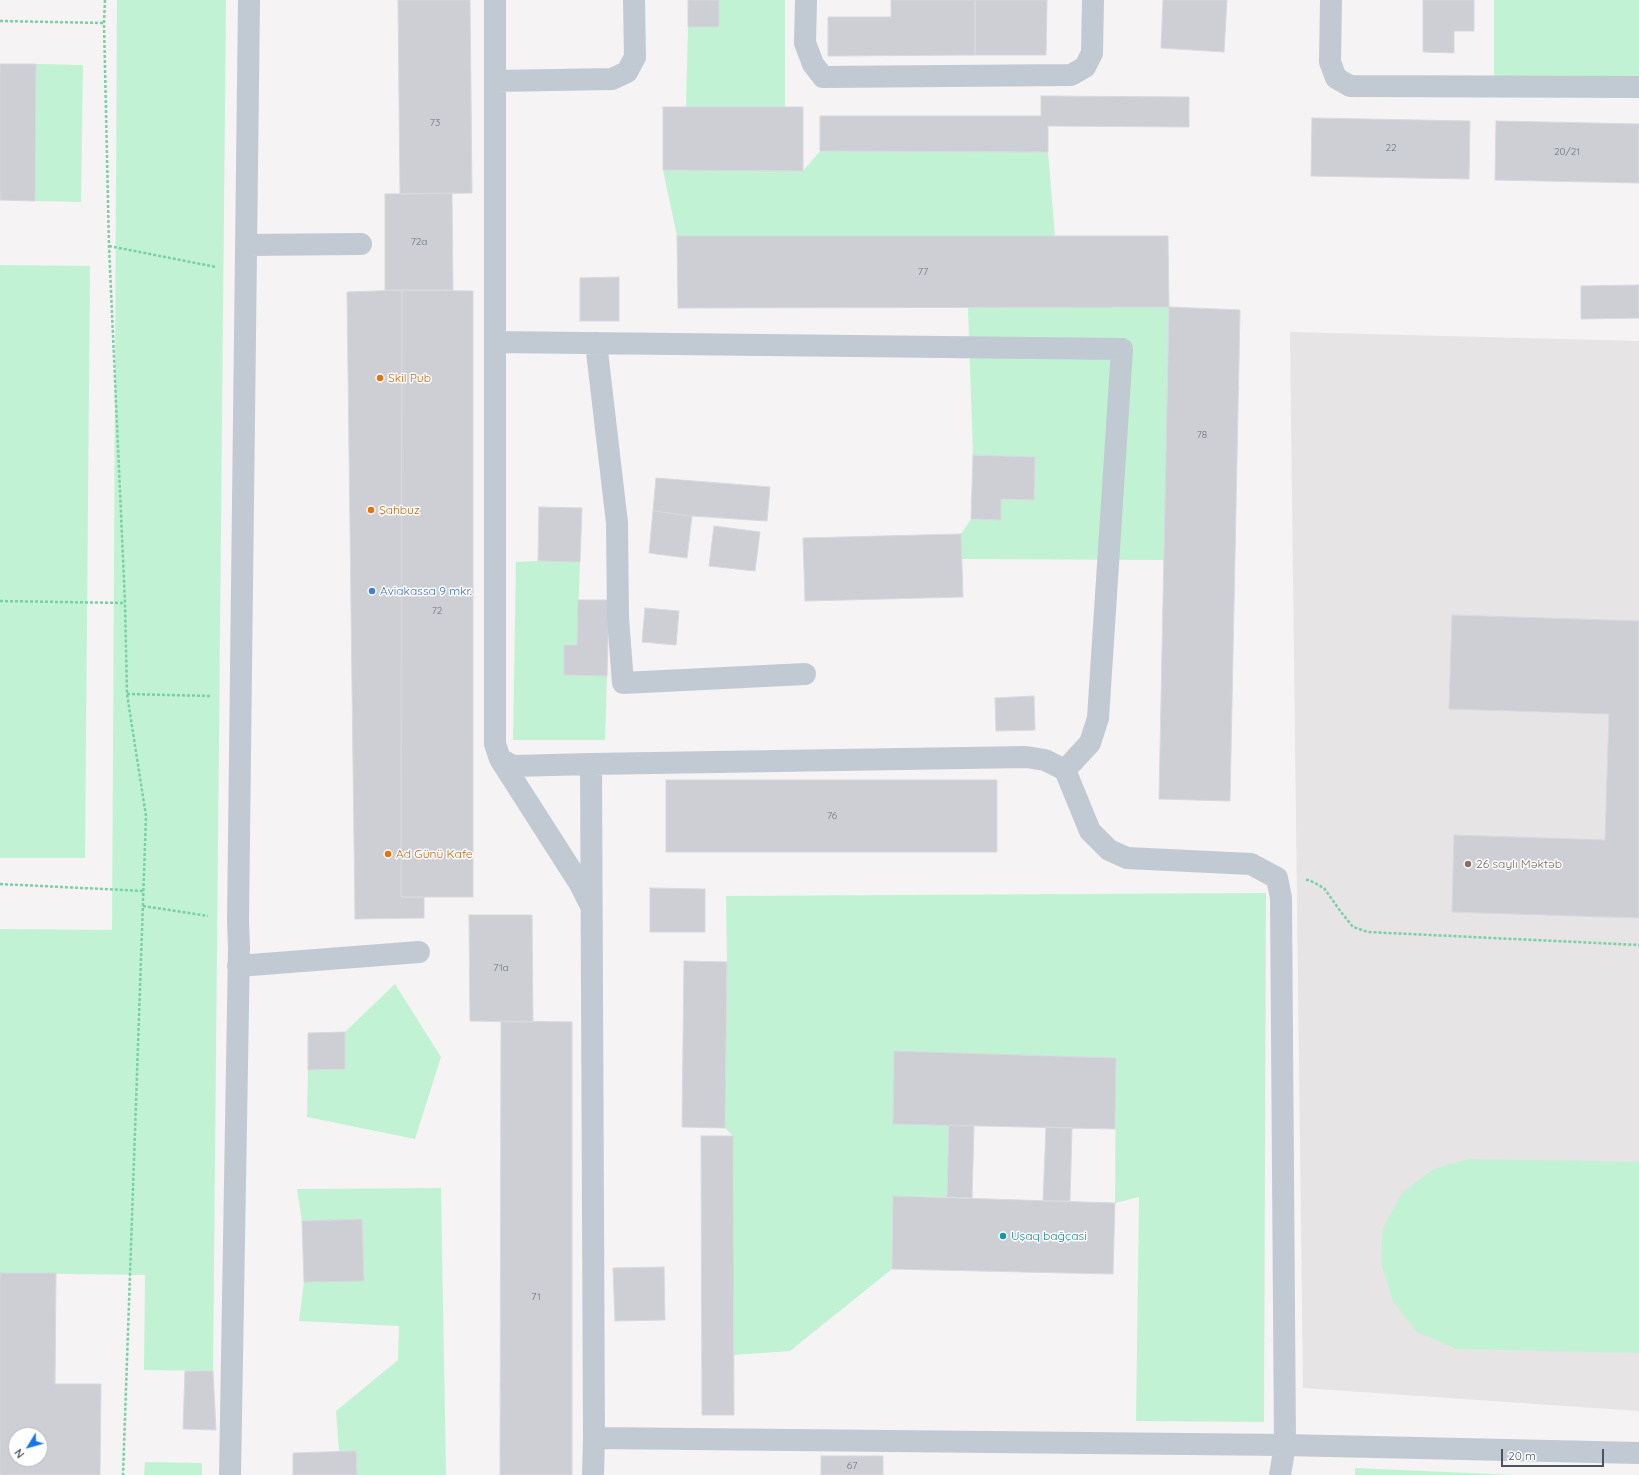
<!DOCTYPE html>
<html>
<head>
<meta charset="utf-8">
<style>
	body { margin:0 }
	#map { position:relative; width:1639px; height:1475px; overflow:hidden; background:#f5f3f3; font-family:Quicksand,sans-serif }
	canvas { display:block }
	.north { position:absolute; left:8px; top:1427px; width:40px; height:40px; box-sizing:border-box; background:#fff; border:1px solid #b6bbc0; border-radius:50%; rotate:233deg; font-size:11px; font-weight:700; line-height:16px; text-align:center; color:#495661 }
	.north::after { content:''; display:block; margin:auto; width:14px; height:18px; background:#1676eb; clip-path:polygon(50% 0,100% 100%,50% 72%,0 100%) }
	.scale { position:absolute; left:1501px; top:1449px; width:103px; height:18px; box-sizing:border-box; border:2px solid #495661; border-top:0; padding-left:5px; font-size:12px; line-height:14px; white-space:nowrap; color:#495661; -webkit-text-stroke:3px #fff; paint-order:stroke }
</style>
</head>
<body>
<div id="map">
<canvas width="1639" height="1475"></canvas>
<div class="north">N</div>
<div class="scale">20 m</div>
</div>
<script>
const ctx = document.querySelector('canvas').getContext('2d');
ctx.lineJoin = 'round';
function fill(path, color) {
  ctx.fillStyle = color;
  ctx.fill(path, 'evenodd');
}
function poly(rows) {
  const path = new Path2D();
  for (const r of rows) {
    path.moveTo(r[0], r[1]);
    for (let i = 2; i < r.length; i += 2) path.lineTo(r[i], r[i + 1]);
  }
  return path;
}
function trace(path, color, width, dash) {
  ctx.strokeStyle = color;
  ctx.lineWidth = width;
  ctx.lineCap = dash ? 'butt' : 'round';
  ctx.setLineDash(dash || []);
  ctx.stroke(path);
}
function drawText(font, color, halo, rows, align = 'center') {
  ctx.font = font + ' Quicksand,sans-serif';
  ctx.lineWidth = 3;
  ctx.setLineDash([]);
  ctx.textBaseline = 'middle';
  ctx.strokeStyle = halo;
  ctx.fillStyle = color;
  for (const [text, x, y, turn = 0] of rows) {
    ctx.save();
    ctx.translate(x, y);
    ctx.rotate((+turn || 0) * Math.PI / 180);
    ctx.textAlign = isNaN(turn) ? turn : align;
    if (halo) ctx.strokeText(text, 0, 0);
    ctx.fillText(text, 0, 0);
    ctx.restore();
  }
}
fill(poly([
	[1290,332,1639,341,1639,1411,1303,1388]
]), '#e6e4e5');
fill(poly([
	[117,0,226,0,213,1371,144,1370,145,1275,0,1273,0,929,112,930],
	[719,0,785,0,785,107,686,107,688,27,719,27],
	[1494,0,1639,0,1639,77,1494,84],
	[36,64,83,65,81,202,35,201],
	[820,151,1048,152,1055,236,677,236,663,170,803,171],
	[0,265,90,266,85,858,0,858],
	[968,307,1169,307,1164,560,962,559,961,534,971,519,1001,520,1001,499,1034,500,1035,457,973,455],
	[538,561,580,562,577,645,564,645,564,675,607,676,605,740,513,740,516,562],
	[1266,893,1264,1422,1136,1421,1139,1197,1115,1203,1116,1058,894,1051,893,1124,949,1125,947,1197,893,1196,892,1269,790,1351,734,1355,733,1136,725,1128,727,962,726,896],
	[395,984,441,1057,415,1139,307,1117,308,1070,345,1069,345,1032],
	[1468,1159,1639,1162,1639,1353,1457,1349,1417,1332,1393,1301,1381,1263,1383,1228,1402,1193,1434,1169],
	[441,1188,446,1475,357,1475,339,1452,336,1411,398,1360,399,1326,299,1321,304,1282,364,1280,362,1219,302,1221,297,1189],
	[145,1462,202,1463,202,1475,144,1475],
	[1355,1468,1515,1475,1355,1475]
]), '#c2f2d4');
const building = poly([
	[398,0,470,0,472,193,400,194,398,0],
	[688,0,719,0,719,27,688,27,688,0],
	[891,0,975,0,975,55,828,56,828,17,891,17,891,0],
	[975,0,1047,0,1046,55,975,55,975,0],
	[1163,0,1227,0,1224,52,1161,48,1163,0],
	[1423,0,1474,0,1474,31,1454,31,1454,53,1423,52,1423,0],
	[0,64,36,64,35,201,0,200,0,64],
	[1041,96,1189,97,1189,127,1048,126,1048,152,820,151,820,116,1041,116,1041,96],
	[663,107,803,107,803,171,663,170,663,107],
	[1312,118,1470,121,1469,179,1311,176,1312,118],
	[1496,121,1639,124,1639,183,1495,180,1496,121],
	[452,193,453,290,385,290,385,194,452,193],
	[677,236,1168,236,1169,307,678,308,677,236],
	[619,277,619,321,580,321,580,278,619,277],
	[1639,285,1639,318,1581,319,1581,286,1639,285],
	[402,290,473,291,473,897,401,897,402,290],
	[402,290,401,897,424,897,424,918,355,919,347,292,402,290],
	[1169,307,1240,310,1230,801,1159,799,1169,307],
	[973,455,1035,457,1034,500,1001,499,1001,520,971,519,973,455],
	[656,478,770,487,767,521,692,516,653,511,656,478],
	[539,507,582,508,580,562,538,561,539,507],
	[653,511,692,516,687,558,649,553,653,511],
	[714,526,760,532,755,571,709,566,714,526],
	[961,534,963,597,805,601,803,538,961,534],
	[578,600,609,600,607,676,564,675,564,645,577,645,578,600],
	[645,608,679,611,676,645,642,642,645,608],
	[1452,615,1639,621,1639,918,1452,912,1454,835,1605,840,1609,714,1449,709,1452,615],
	[1034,696,1035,730,996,731,995,698,1034,696],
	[666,780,997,780,997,852,666,852,666,780],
	[650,888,705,889,705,932,650,932,650,888],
	[469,915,532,915,533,1022,470,1021,469,915],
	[684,961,727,962,725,1128,682,1127,684,961],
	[501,1021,572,1022,572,1475,500,1475,501,1021],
	[345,1032,345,1069,308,1070,308,1033,345,1032],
	[894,1051,1116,1058,1115,1129,893,1124,894,1051],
	[949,1125,974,1126,972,1198,947,1197,949,1125],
	[1046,1127,1072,1128,1070,1201,1043,1201,1046,1127],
	[701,1136,733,1136,734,1415,702,1415,701,1136],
	[893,1196,1115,1203,1113,1274,892,1269,893,1196],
	[362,1219,364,1281,304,1282,302,1221,362,1219],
	[664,1267,665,1320,615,1321,613,1268,664,1267],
	[0,1273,56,1273,55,1384,101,1384,100,1475,0,1475,0,1273],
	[16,1435,40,1435,40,1459,16,1459,16,1435],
	[185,1371,213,1371,216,1430,183,1429,185,1371],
	[356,1451,357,1475,293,1475,293,1453,356,1451],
	[821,1456,883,1456,883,1475,821,1475,821,1456]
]);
fill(building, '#cdcfd5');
trace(building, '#d7d9de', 1);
trace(poly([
	[105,0,104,23,109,246,125,603,127,694,146,816,123,1475],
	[0,21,104,23],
	[109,246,216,267],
	[0,601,125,603],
	[127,694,211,696],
	[1306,880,1309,880,1324,888,1341,912,1353,927,1368,932,1639,945],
	[0,884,144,891],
	[143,906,208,916]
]), '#78d1a4', 2.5, [3, 2]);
trace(poly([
	[495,0,495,744,500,759,513,766,591,764,594,1438],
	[806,0,805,43,813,64,823,77,1071,75,1085,67,1092,53,1093,0],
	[1331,0,1330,62,1336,78,1350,86,1639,87],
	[495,81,612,79,627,72,635,57,634,0],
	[246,245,361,244],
	[495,342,1122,349,1098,718,1090,743,1065,770],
	[596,343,617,523,618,618,623,683,805,674],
	[500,759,580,884,590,904],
	[591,764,1026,757,1045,760,1065,770,1090,831,1109,850,1127,858,1251,864,1277,878,1281,898,1285,1445,1280,1475],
	[238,966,419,952],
	[230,1475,239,948,238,921,249,0],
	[593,1475,594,1438,1285,1445,1639,1453]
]), '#c1cad2', 22);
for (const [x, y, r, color] of [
	[380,378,4,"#e8710a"],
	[371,510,4,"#e8710a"],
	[372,591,4,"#3f7fe0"],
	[388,854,4,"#e8710a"],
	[1468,864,4,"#8d6e63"],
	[1003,1236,4,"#0f9aa8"]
]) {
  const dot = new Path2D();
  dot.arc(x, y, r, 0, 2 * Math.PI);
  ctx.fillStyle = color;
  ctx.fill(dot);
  trace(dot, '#fff', 1.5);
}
drawText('10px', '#6a747e', null, [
	["73",435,123],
	["22",1391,148],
	["20/21",1567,152],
	["72a",419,242],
	["77",923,272],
	["78",1202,435],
	["72",437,611],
	["76",832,816],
	["71a",501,968],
	["71",536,1297],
	["67",852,1466]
]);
drawText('12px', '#c56008', '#fff', [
	["Skil Pub",388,378],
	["Şahbuz",379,510],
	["Ad Günü Kafe",396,854]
], 'left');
drawText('12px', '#366cbe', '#fff', [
	["Aviakassa 9 mkr.",380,591]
], 'left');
drawText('12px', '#785e54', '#fff', [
	["26 saylı Məktəb",1476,864]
], 'left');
drawText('12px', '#0d838f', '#fff', [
	["Uşaq bağçasi",1011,1236]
], 'left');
</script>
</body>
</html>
